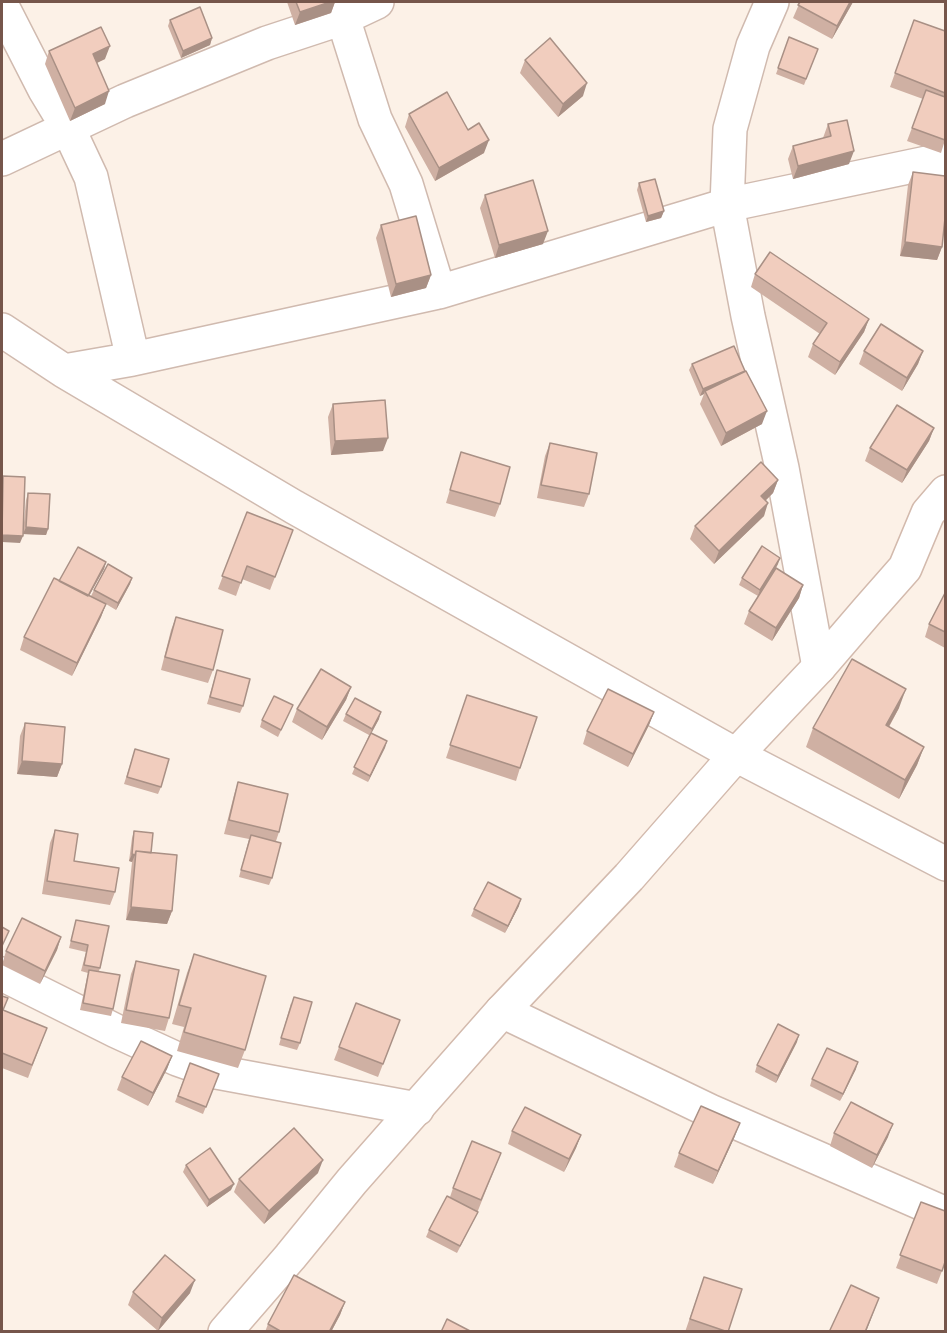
<!DOCTYPE html>
<html>
<head>
<meta charset="utf-8">
<style>
	body { margin:0 }
	#map { position:relative; width:947px; height:1333px; overflow:hidden; background:#fcf1e7; font-family:Signika,sans-serif }
	canvas { display:block }
	.frame { position:absolute; inset:0; border:3px solid #76564b; pointer-events:none }
</style>
</head>
<body>
<div id="map">
<canvas width="947" height="1333"></canvas>
<div class="frame"></div>
</div>
<script>
const ctx = document.querySelector('canvas').getContext('2d');
ctx.lineJoin = 'round';
function poly(rows) {
  const path = new Path2D();
  for (const r of rows) {
    path.moveTo(r[0], r[1]);
    for (let i = 2; i < r.length; i += 2) path.lineTo(r[i], r[i + 1]);
  }
  return path;
}
function trace(path, color, width, dash) {
  ctx.strokeStyle = color;
  ctx.lineWidth = width;
  ctx.lineCap = dash ? 'butt' : 'round';
  ctx.setLineDash(dash || []);
  ctx.stroke(path);
}
function fill(path, color) {
  ctx.fillStyle = color;
  ctx.fill(path, 'evenodd');
}
const street = poly([
	[338,2,375,119,406,184,439,292],
	[772,2,753,46,730,129,727,205,748,316,782,468,819,667],
	[2,6,45,90,68,128,91,177,133,359],
	[2,159,125,101,267,43,343,18,377,2],
	[2,330,64,371,294,507,736,755,946,864],
	[64,371,133,359,439,292,727,205,946,159],
	[2,974,116,1031,177,1059,211,1071,417,1109],
	[502,1011,710,1111,946,1214]
]);
const secondary = poly([
	[225,1332,290,1257,352,1181,502,1011,629,877,736,755,819,667,868,610,905,568,928,513,946,492]
]);
trace(street, '#d0baaf', 36);
trace(secondary, '#d3baad', 36);
trace(street, '#fff', 33);
trace(secondary, '#fff', 33);
fill(poly([
	[287,2,335,2,331,13,295,25],
	[800,2,853,2,832,39,793,18],
	[170,20,212,38,210,45,181,58,168,26],
	[914,20,945,31,945,140,941,153,907,141,923,99,890,87],
	[789,37,818,49,804,85,776,74],
	[49,51,105,59,97,63,105,104,70,121,45,64],
	[525,60,583,96,558,117,520,73],
	[409,114,468,130,484,153,435,181,405,127],
	[828,124,849,164,793,179,788,159,793,146,823,138],
	[913,172,942,247,937,260,900,256,908,185],
	[639,183,664,211,661,218,646,222,637,190],
	[485,195,543,244,495,258,480,208],
	[381,225,431,275,426,288,391,297,376,238],
	[755,274,869,319,864,332,835,375,808,357,813,344,820,334,751,287],
	[864,351,923,351,918,364,902,391,859,364],
	[692,364,762,424,721,446,700,404,704,394,700,396,689,370],
	[333,404,383,451,331,455,328,417],
	[934,428,929,441,902,483,865,461,870,448],
	[550,443,589,494,584,507,537,498,545,456],
	[461,452,500,504,495,517,446,503],
	[778,480,773,493,766,500,764,516,714,564,690,539,695,526],
	[28,493,48,529,46,535,23,534,26,500],
	[247,512,293,530,270,590,242,579,236,596,218,589],
	[106,562,104,569,89,596,105,604,91,596,94,590,132,578,130,584,116,610,106,604,101,617,72,676,20,650,24,637,59,581],
	[778,564,776,568,803,585,799,598,772,641,744,624,749,611,758,596,739,585,742,578],
	[945,593,945,648,925,637,929,624],
	[176,617,213,670,208,683,161,670,171,630],
	[217,670,243,706,240,713,207,704],
	[351,687,346,700,322,740,292,722,297,709],
	[467,695,520,768,516,781,446,758],
	[293,705,278,737,260,727,262,720],
	[899,708,889,727,924,747,917,765,899,799,806,747,813,728],
	[654,712,649,725,628,767,583,744,587,731],
	[346,714,379,719,371,733,387,741,368,782,352,774,369,735,343,721],
	[25,723,62,764,57,777,17,774,20,736],
	[135,749,161,787,158,794,124,784],
	[238,782,279,832,276,841,272,878,269,885,239,877,249,839,224,834,234,795],
	[55,830,74,861,115,892,110,905,42,894,50,843],
	[134,831,151,853,172,911,167,924,126,920,132,862,129,861,132,838],
	[519,906,505,933,471,916,474,909],
	[76,920,100,968,99,971,113,1009,111,1016,80,1010,88,973,81,971,86,952,69,948],
	[61,937,57,950,40,984,2,965,6,951],
	[194,954,245,1050,238,1068,177,1051,184,1027,172,1024,187,973],
	[136,961,169,1018,165,1031,121,1023,131,974],
	[2,996,3,1010,47,1028,28,1078,2,1068],
	[291,1003,300,1043,297,1050,279,1045],
	[356,1003,400,1020,378,1077,334,1060],
	[797,1042,776,1083,755,1072,757,1065],
	[172,1056,167,1069,148,1106,117,1090,122,1077],
	[190,1063,219,1074,203,1114,175,1102],
	[856,1069,840,1101,810,1086,812,1079],
	[512,1131,581,1135,576,1148,564,1172,508,1144],
	[834,1133,888,1137,872,1168,830,1146],
	[735,1136,713,1184,674,1167,679,1153],
	[501,1153,475,1218,457,1253,426,1237,429,1230,450,1197,453,1188],
	[186,1165,231,1190,207,1207,183,1172],
	[318,1173,264,1224,234,1192,239,1179],
	[921,1202,945,1263,937,1284,896,1268],
	[704,1277,728,1332,685,1332],
	[133,1292,190,1293,158,1331,128,1305],
	[345,1302,340,1315,331,1332,265,1332,268,1324]
]), '#cfb0a3');
fill(poly([
	[330,2,335,2,331,13,295,25,300,12],
	[850,2,853,2,832,39,837,26],
	[212,38,210,45,181,58,183,51],
	[110,46,105,59,88,67,93,54],
	[587,83,583,96,558,117,563,104],
	[109,91,105,104,70,121,75,108],
	[489,140,484,153,435,181,439,168],
	[854,151,849,164,793,179,798,166],
	[664,211,661,218,646,222,648,216],
	[548,231,543,244,495,258,499,245],
	[905,242,942,247,937,260,900,256],
	[431,275,426,288,391,297,396,284],
	[869,319,864,332,835,375,840,362],
	[923,351,918,364,902,391,907,378],
	[745,371,705,391,704,394,700,396,703,389],
	[767,411,762,424,721,446,726,433],
	[934,428,929,441,902,483,907,470],
	[388,438,383,451,331,455,335,441],
	[778,480,773,493,757,509,761,496],
	[768,503,764,516,714,564,719,551],
	[26,527,48,529,46,535,23,534],
	[2,535,23,536,20,543,2,542],
	[780,558,778,564,758,596,760,590],
	[106,562,104,569,85,603,88,597],
	[132,578,130,584,116,610,118,603],
	[803,585,799,598,772,641,776,628],
	[106,604,101,617,72,676,77,663],
	[351,687,346,700,322,740,327,727],
	[906,689,899,708,879,744,886,725],
	[381,712,379,719,370,736,372,729],
	[654,712,649,725,628,767,633,754],
	[387,741,385,748,368,782,370,776],
	[924,747,917,765,899,799,905,780],
	[22,761,62,764,57,777,17,774],
	[132,854,135,855,132,862,129,861],
	[521,899,519,906,505,933,508,926],
	[131,907,172,911,167,924,126,920],
	[61,937,57,950,40,984,45,971],
	[799,1035,797,1042,776,1083,778,1076],
	[172,1056,167,1069,148,1106,153,1093],
	[858,1062,856,1069,840,1101,843,1094],
	[740,1123,735,1136,713,1184,718,1171],
	[893,1124,888,1137,872,1168,877,1155],
	[581,1135,576,1148,564,1172,569,1159],
	[323,1160,318,1173,264,1224,269,1211],
	[234,1184,231,1190,207,1207,209,1200],
	[195,1280,190,1293,158,1331,162,1318],
	[879,1298,866,1332,865,1332],
	[345,1302,340,1315,331,1332,329,1332]
]), '#a99085');
const building = poly([
	[296,2,330,2,300,12,296,2],
	[800,2,850,2,837,26,798,5,800,2],
	[200,7,212,38,183,51,170,20,200,7],
	[914,20,945,31,945,93,895,73,914,20],
	[101,27,110,46,93,54,109,91,75,108,49,51,101,27],
	[789,37,818,49,806,79,778,68,789,37],
	[550,38,587,83,563,104,525,60,550,38],
	[926,90,945,97,945,140,912,128,926,90],
	[447,92,468,130,479,123,489,140,439,168,409,114,447,92],
	[847,120,854,151,798,166,793,146,831,136,828,124,847,120],
	[913,172,945,176,945,218,942,247,905,242,913,172],
	[655,179,664,211,648,216,639,183,655,179],
	[533,180,548,231,499,245,485,195,533,180],
	[416,216,431,275,396,284,381,225,416,216],
	[770,252,869,319,840,362,813,344,827,323,755,274,770,252],
	[881,324,923,351,907,378,864,351,881,324],
	[734,346,745,371,703,389,692,364,734,346],
	[746,371,767,411,726,433,705,391,746,371],
	[385,400,388,438,335,441,333,404,385,400],
	[897,405,934,428,907,470,870,448,897,405],
	[550,443,597,453,589,494,541,485,550,443],
	[461,452,510,467,500,504,450,490,461,452],
	[761,462,778,480,761,496,768,503,719,551,695,526,761,462],
	[3,476,25,477,23,536,2,535,3,476],
	[28,493,50,494,48,529,26,527,28,493],
	[247,512,293,530,275,577,247,566,241,583,222,576,247,512],
	[762,546,780,558,760,590,742,578,762,546],
	[78,547,106,562,88,596,59,581,78,547],
	[108,564,132,578,118,603,94,590,108,564],
	[776,568,803,585,776,628,749,611,776,568],
	[54,578,106,604,77,663,24,637,54,578],
	[945,593,945,632,929,624,945,593],
	[176,617,223,630,213,670,165,657,176,617],
	[852,659,906,689,886,725,924,747,905,780,813,728,852,659],
	[321,669,351,687,327,727,297,709,321,669],
	[217,670,250,679,243,706,210,697,217,670],
	[608,689,654,712,633,754,587,731,608,689],
	[467,695,537,717,520,768,450,745,467,695],
	[274,696,293,705,281,730,262,720,274,696],
	[355,698,381,712,372,729,346,714,355,698],
	[25,723,65,727,62,764,22,761,25,723],
	[371,733,387,741,370,776,354,767,371,733],
	[135,749,169,759,161,787,127,777,135,749],
	[238,782,288,794,279,832,229,820,238,782],
	[55,830,78,834,74,861,119,868,115,892,47,881,55,830],
	[134,831,153,833,151,853,136,851,135,855,132,854,134,831],
	[251,835,281,843,272,878,241,870,251,835],
	[136,851,177,855,172,911,131,907,136,851],
	[488,882,521,899,508,926,474,909,488,882],
	[22,918,61,937,45,971,6,951,22,918],
	[76,920,109,926,100,968,84,965,88,945,71,941,76,920],
	[2,927,9,931,2,946,2,927],
	[194,954,266,976,245,1050,184,1032,191,1008,179,1005,194,954],
	[136,961,179,970,169,1018,126,1010,136,961],
	[89,970,120,975,113,1009,83,1003,89,970],
	[2,996,8,998,3,1010,47,1028,32,1065,2,1053,2,996],
	[294,997,312,1002,300,1043,281,1038,294,997],
	[356,1003,400,1020,383,1064,339,1047,356,1003],
	[778,1024,799,1035,778,1076,757,1065,778,1024],
	[141,1041,172,1056,153,1093,122,1077,141,1041],
	[827,1048,858,1062,843,1094,812,1079,827,1048],
	[190,1063,219,1074,206,1107,178,1096,190,1063],
	[851,1102,893,1124,877,1155,834,1133,851,1102],
	[701,1106,740,1123,718,1171,679,1153,701,1106],
	[525,1107,581,1135,569,1159,512,1131,525,1107],
	[294,1128,323,1160,269,1211,239,1179,294,1128],
	[472,1141,501,1153,481,1200,453,1188,472,1141],
	[210,1148,234,1184,209,1200,186,1165,210,1148],
	[447,1196,478,1212,460,1246,429,1230,447,1196],
	[921,1202,945,1211,945,1262,942,1271,900,1255,921,1202],
	[165,1255,195,1280,162,1318,133,1292,165,1255],
	[294,1275,345,1302,329,1332,282,1332,268,1324,294,1275],
	[704,1277,742,1289,728,1332,690,1319,704,1277],
	[851,1285,879,1298,865,1332,832,1332,830,1330,851,1285],
	[447,1319,472,1332,441,1332,447,1319]
]);
fill(building, '#f1cdbe');
trace(building, '#a99085', 1.5);
</script>
</body>
</html>
